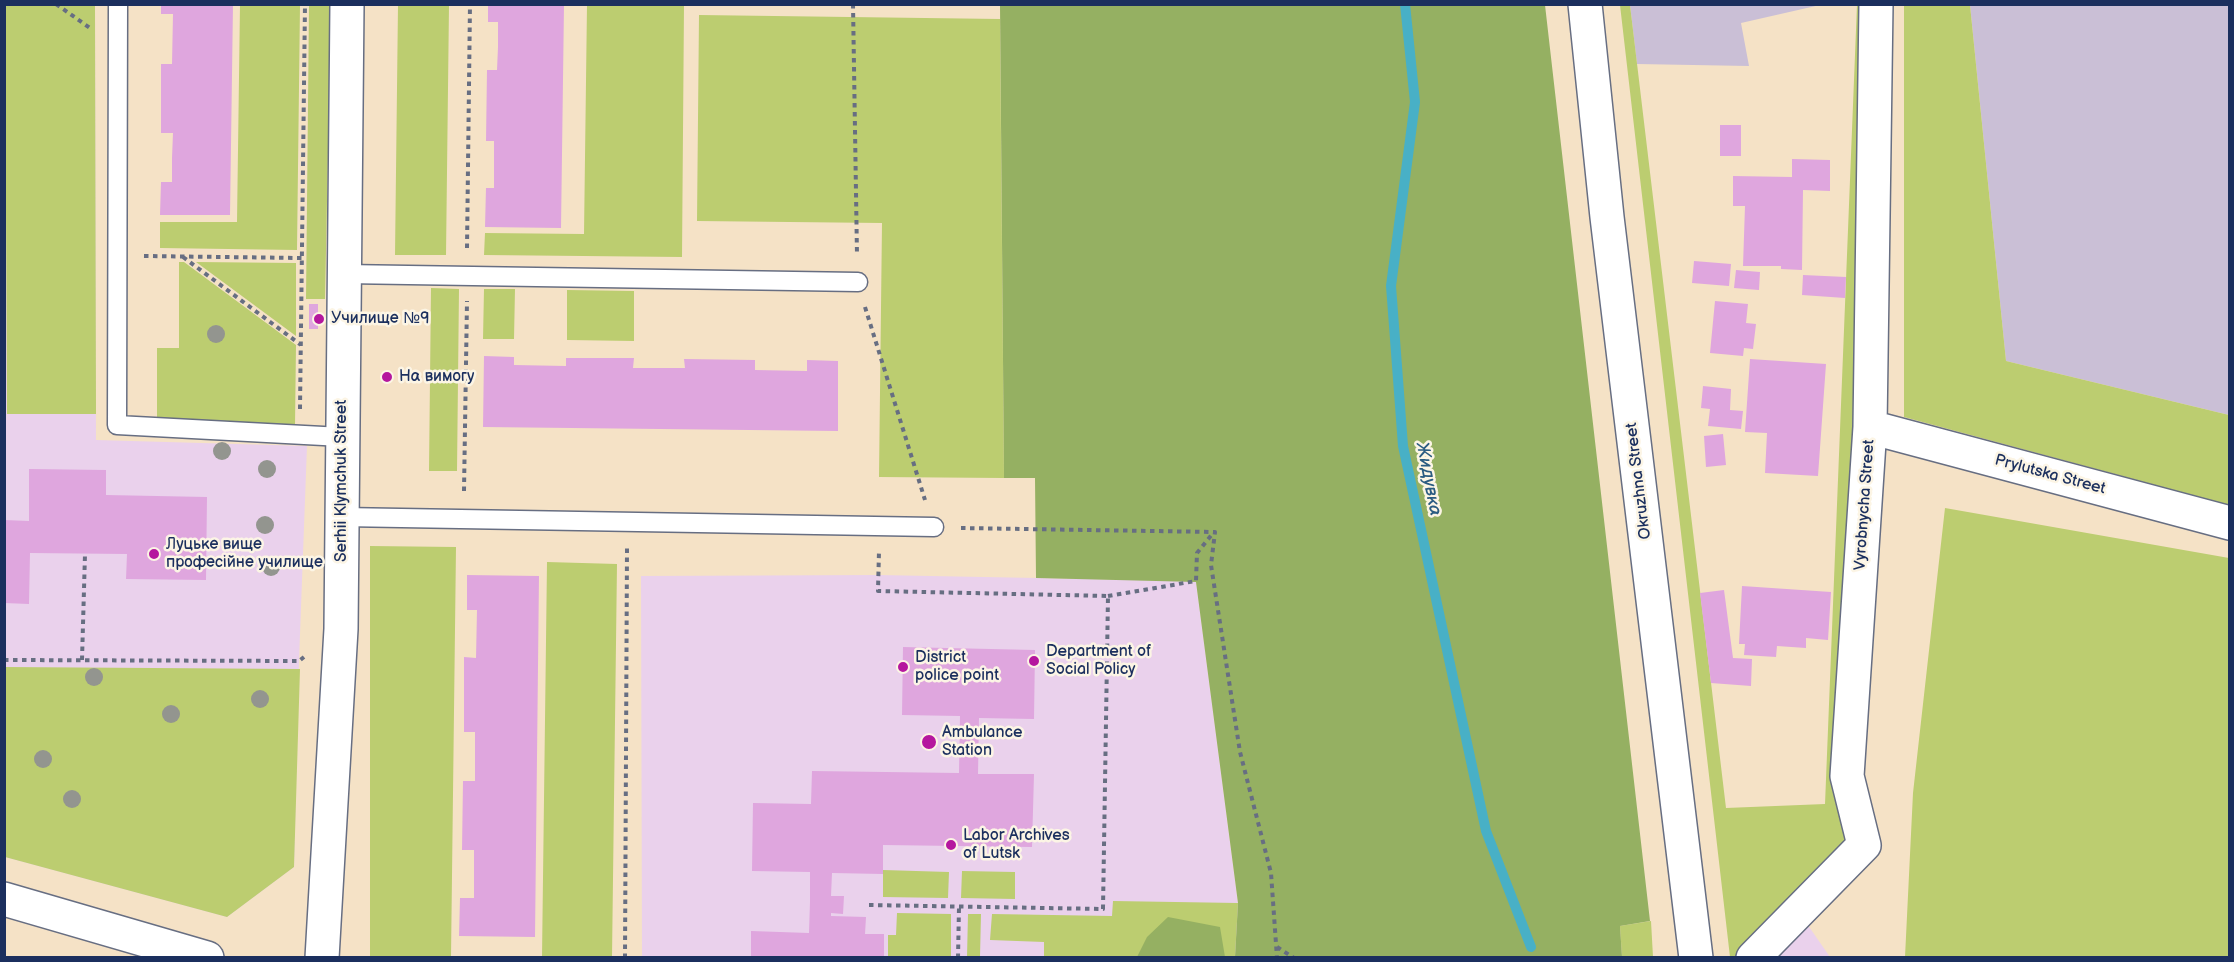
<!DOCTYPE html>
<html>
<head>
<meta charset="utf-8">
<style>
	body { margin:0 }
	#map { position:relative; width:2234px; height:962px; overflow:hidden; background:#f5e2c6; font-family:"Balsamiq Sans",sans-serif }
	canvas { display:block }
	.frame { position:absolute; inset:0; border:6px solid #1b2f5e; pointer-events:none }
</style>
</head>
<body>
<div id="map">
<canvas width="2234" height="962"></canvas>
<div class="frame"></div>
</div>
<script>
const ctx = document.querySelector('canvas').getContext('2d');
ctx.lineJoin = 'round';
function fill(path, color) {
  ctx.fillStyle = color;
  ctx.fill(path, 'evenodd');
}
function poly(rows) {
  const path = new Path2D();
  for (const r of rows) {
    path.moveTo(r[0], r[1]);
    for (let i = 2; i < r.length; i += 2) path.lineTo(r[i], r[i + 1]);
  }
  return path;
}
function trace(path, color, width, dash) {
  ctx.strokeStyle = color;
  ctx.lineWidth = width;
  ctx.lineCap = dash ? 'butt' : 'round';
  ctx.setLineDash(dash || []);
  ctx.stroke(path);
}
function drawText(font, color, halo, rows, align = 'center') {
  ctx.font = font + ' "Balsamiq Sans",sans-serif';
  ctx.lineWidth = 5;
  ctx.setLineDash([]);
  ctx.textBaseline = 'middle';
  ctx.strokeStyle = halo;
  ctx.fillStyle = color;
  for (const [text, x, y, turn = 0] of rows) {
    ctx.save();
    ctx.translate(x, y);
    ctx.rotate((+turn || 0) * Math.PI / 180);
    ctx.textAlign = isNaN(turn) ? turn : align;
    if (halo) ctx.strokeText(text, 0, 0);
    ctx.fillText(text, 0, 0);
    ctx.restore();
  }
}
fill(poly([
	[4,5,95,5,96,440,307,446,299,661,294,867,227,917,5,857],
	[878,575,1196,581,1238,903,1235,957,642,957,641,576],
	[1805,921,1830,957,1764,958]
]), '#ead1ec');
fill(poly([
	[1630,5,1820,5,1741,23,1749,66,1637,64],
	[1970,5,2229,5,2229,415,2006,361]
]), '#cabfd6');
fill(poly([
	[5,5,95,5,96,414,7,414],
	[240,5,300,5,297,250,160,248,160,222,237,222],
	[309,5,331,5,325,299,306,299],
	[398,5,449,5,446,255,395,255],
	[587,5,684,5,682,257,484,255,485,233,584,234],
	[1620,5,1630,5,1726,808,1825,804,1857,5,1860,5,1854,844,1742,957,1730,957],
	[1904,5,1970,5,2006,361,2229,415,2229,505,1904,417],
	[699,15,1000,19,1004,478,879,477,882,223,697,221],
	[179,262,184,262,296,345,295,425,157,423,157,348,179,348],
	[196,262,296,263,296,336],
	[431,288,459,289,457,471,429,471],
	[484,289,515,289,514,339,483,339],
	[567,290,634,291,634,341,567,340],
	[1945,508,2229,558,2229,957,1905,957,1913,793],
	[370,546,456,547,451,957,370,957],
	[547,562,617,564,612,957,542,957],
	[5,667,300,669,294,867,227,917,5,857],
	[883,870,949,872,948,898,883,897],
	[962,871,1015,872,1015,899,961,898],
	[1113,901,1238,903,1235,957,1044,957,1044,942,990,940,992,914,1112,916],
	[897,913,951,914,951,957,888,957,888,935,896,935],
	[968,914,981,914,980,957,967,957],
	[1651,921,1653,957,1622,957,1620,926]
]), '#bccd70');
fill(poly([
	[1000,5,1545,5,1650,921,1620,926,1622,957,1235,957,1238,903,1196,582,1036,578,1035,478,1004,478],
	[1168,917,1220,927,1225,957,1137,957,1147,937]
]), '#95b062');
trace(poly([
	[1405,4,1415,102,1391,286,1403,446,1486,831,1531,947]
]), '#48b0c6', 10);
fill(poly([
	[161,4,233,4,230,215,160,215,161,182,172,182,172,158,173,133,161,133,161,64,172,64,173,14,161,14],
	[488,5,564,5,561,228,485,227,486,188,494,188,494,141,486,141,487,70,497,70,498,47,498,22,488,22],
	[1720,125,1741,125,1741,156,1720,156],
	[1792,159,1830,160,1830,191,1803,190,1802,270,1781,269,1781,266,1743,266,1745,206,1733,206,1733,176,1792,177],
	[1694,261,1731,264,1729,286,1692,283],
	[1736,270,1760,272,1759,290,1734,288],
	[1803,275,1846,277,1845,298,1802,295],
	[1715,301,1748,304,1746,323,1756,324,1753,349,1744,348,1743,356,1710,353],
	[309,304,318,304,318,329,309,329],
	[484,356,514,357,514,365,566,366,566,358,634,358,633,368,685,368,684,359,755,360,755,370,807,371,807,360,838,361,838,431,483,427],
	[1750,359,1826,364,1818,476,1765,473,1767,433,1745,432],
	[1703,386,1731,389,1730,410,1743,411,1741,429,1708,426,1710,409,1701,408],
	[1723,434,1726,465,1706,467,1704,436],
	[29,469,106,470,106,495,207,497,206,580,126,579,127,554,30,553,29,604,4,603,4,520,29,521],
	[467,575,539,576,535,937,459,936,460,898,474,898,474,850,462,850,463,781,475,781,475,732,464,732,464,657,476,658,477,610,467,610],
	[1742,586,1831,592,1828,640,1806,638,1806,648,1777,646,1776,657,1744,655,1745,644,1739,644],
	[1724,590,1733,658,1752,659,1751,686,1711,683,1700,593],
	[903,647,1035,650,1034,719,979,718,978,774,1034,774,1032,847,883,845,883,874,832,873,831,896,844,896,843,914,831,913,831,916,866,917,865,934,884,934,884,958,751,958,751,931,809,933,810,902,810,872,752,871,753,803,811,804,812,771,959,773,960,716,902,715]
]), '#dfa6de');
const service = poly([
	[118,4,117,425,342,437],
	[344,274,858,282],
	[342,517,934,527]
]);
const minor = poly([
	[1870,427,2230,523],
	[1753,958,1864,845,1847,776,1870,427,1876,4]
]);
const tertiary = poly([
	[322,958,341,629,347,4]
]);
const secondary = poly([
	[4,899,207,958]
]);
const primary = poly([
	[1585,4,1607,217,1696,958]
]);
trace(service, '#676e82', 21);
trace(minor, '#676e82', 36);
trace(tertiary, '#676e82', 36);
trace(secondary, '#676e82', 36);
trace(primary, '#676e82', 36);
trace(poly([
	[56,4,90,28],
	[853,4,857,255],
	[467,248,470,4],
	[144,256,302,258],
	[183,257,301,345],
	[865,307,925,500],
	[300,409,305,4],
	[464,491,467,301],
	[961,528,1215,532,1211,565,1240,752,1271,873,1277,958],
	[1108,596,1196,581,1197,553,1213,533],
	[4,660,299,661,304,657],
	[82,660,85,554],
	[869,905,1103,909,1108,596,878,591,879,551],
	[1277,947,1294,958],
	[625,958,627,548],
	[958,958,959,907]
]), '#676e82', 4, [4.5, 4.5]);
trace(service, '#fff', 18);
trace(minor, '#fff', 33);
trace(tertiary, '#fff', 33);
trace(secondary, '#fff', 33);
trace(primary, '#fff', 33);
ctx.fillStyle = '#93958f';
for (const [x, y] of [
	[216,334],
	[222,451],
	[267,469],
	[265,525],
	[271,567],
	[94,677],
	[260,699],
	[171,714],
	[43,759],
	[72,799]
]) {
  ctx.beginPath();
  ctx.arc(x, y, 9, 0, 2 * Math.PI);
  ctx.fill();
}
for (const [x, y, r, color] of [
	[319,319,6,"#b5179e"],
	[387,377,6,"#b5179e"],
	[154,554,6,"#b5179e"],
	[1034,661,6,"#b5179e"],
	[903,667,6,"#b5179e"],
	[929,742,8,"#b5179e"],
	[951,845,6,"#b5179e"]
]) {
  const dot = new Path2D();
  dot.arc(x, y, r, 0, 2 * Math.PI);
  ctx.fillStyle = color;
  ctx.fill(dot);
  trace(dot, '#fcf5e5', 2);
}
drawText('16px', '#1b2f5e', '#fcf5e5', [
	["Училище №9",331,319],
	["На вимогу",399,377],
	["Луцьке вище",166,545],
	["професійне училище",166,563],
	["Department of",1046,652],
	["Social Policy",1046,670],
	["District",915,658],
	["police point",915,676],
	["Ambulance",942,733],
	["Station",942,751],
	["Labor Archives",963,836],
	["of Lutsk",963,854]
], 'left');
drawText('16px', '#1b2f5e', '#fcf5e5', [
	["Prylutska Street",2050,475,15],
	["Serhii Klymchuk Street",342,481,-90],
	["Okruzhna Street",1639,481,-97],
	["Vyrobnycha Street",1865,505,-86]
]);
drawText('italic 18px', '#2b5c82', '#fcf5e5', [
	["Жидувка",1428,479,79]
]);
</script>
</body>
</html>
